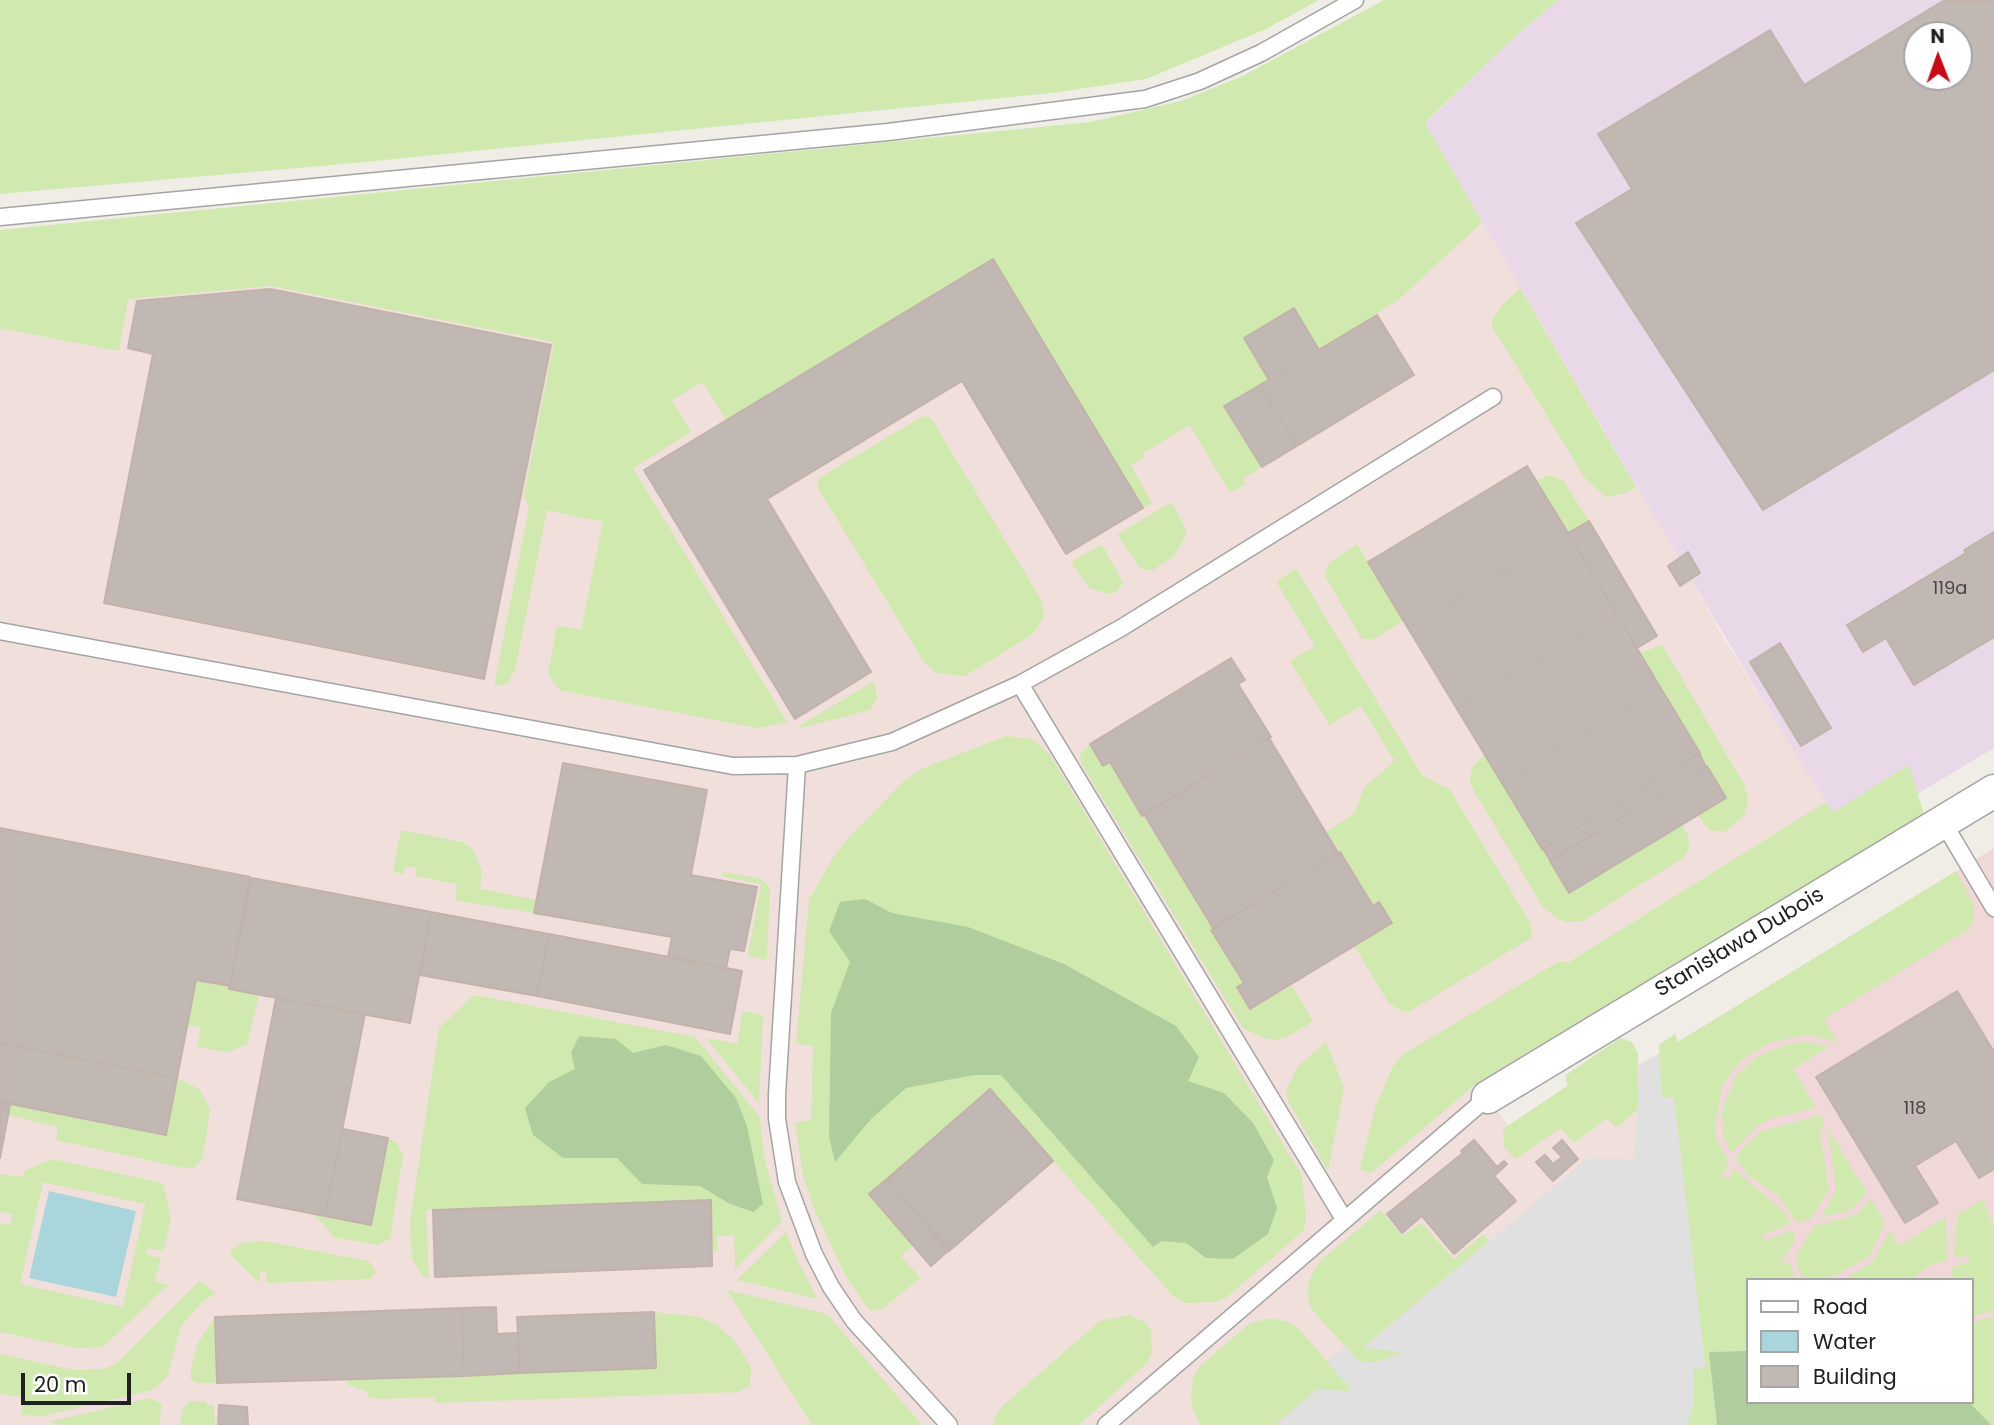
<!DOCTYPE html>
<html>
<head>
<meta charset="utf-8">
<style>
	body { margin:0 }
	#map { position:relative; width:1994px; height:1425px; overflow:hidden; background:#f0ede7; font-family:Poppins,sans-serif }
	canvas { display:block }
	.legend { position:absolute; left:1746px; top:1278px; width:228px; height:126px; box-sizing:border-box; background:#fff; border:2px solid #a6a6a6; margin:0; padding:9px 12px; list-style:none; font-size:21px; color:#202020 }
	.legend li { display:flex; align-items:center; gap:14px; height:35px }
	.legend b { width:35px; border:2px solid #a6a6a6 }
	.north { position:absolute; left:1903px; top:21px; width:70px; height:70px; box-sizing:border-box; background:#fff; border:2px solid #a6a6a6; border-radius:50%; rotate:359deg; font-size:19px; font-weight:700; line-height:28px; text-align:center; color:#202020 }
	.north::after { content:''; display:block; margin:auto; width:24px; height:32px; background:#cb0617; clip-path:polygon(50% 0,100% 100%,50% 72%,0 100%) }
	.scale { position:absolute; left:21px; top:1373px; width:110px; height:32px; box-sizing:border-box; border:4px solid #202020; border-top:0; padding-left:9px; font-size:21px; line-height:24px; white-space:nowrap; color:#202020; -webkit-text-stroke:5px #fff; paint-order:stroke }
</style>
</head>
<body>
<div id="map">
<canvas width="1994" height="1425"></canvas>
<ul class="legend">
<li><b style="height:9px;background:#fff"></b>Road</li>
<li><b style="height:19px;background:#a9d5dc"></b>Water</li>
<li><b style="height:19px;background:#c1b8b4"></b>Building</li>
</ul>
<div class="north">N</div>
<div class="scale">20 m</div>
</div>
<script>
const ctx = document.querySelector('canvas').getContext('2d');
ctx.lineJoin = 'round';
function fill(path, color) {
  ctx.fillStyle = color;
  ctx.fill(path, 'evenodd');
}
function poly(rows) {
  const path = new Path2D();
  for (const r of rows) {
    path.moveTo(r[0], r[1]);
    for (let i = 2; i < r.length; i += 2) path.lineTo(r[i], r[i + 1]);
  }
  return path;
}
function trace(path, color, width, dash) {
  ctx.strokeStyle = color;
  ctx.lineWidth = width;
  ctx.lineCap = dash ? 'butt' : 'round';
  ctx.setLineDash(dash || []);
  ctx.stroke(path);
}
function drawText(font, color, halo, rows, align = 'center') {
  ctx.font = font + ' Poppins,sans-serif';
  ctx.lineWidth = 7;
  ctx.setLineDash([]);
  ctx.textBaseline = 'middle';
  ctx.strokeStyle = halo;
  ctx.fillStyle = color;
  for (const [text, x, y, turn = 0] of rows) {
    ctx.save();
    ctx.translate(x, y);
    ctx.rotate((+turn || 0) * Math.PI / 180);
    ctx.textAlign = isNaN(turn) ? turn : align;
    if (halo) ctx.strokeText(text, 0, 0);
    ctx.fillText(text, 0, 0);
    ctx.restore();
  }
}
fill(poly([
	[1994,848,1994,1425,1717,1425,1678,1042],
	[1747,1280,1971,1280,1971,1402,1747,1402]
]), '#f0d7d8');
fill(poly([
	[1558,0,1994,0,1994,748,1844,838,1691,579,1700,573,1688,553,1679,559,1425,124,1509,42],
	[1917,35,1959,35,1959,77,1917,77]
]), '#e9d9e8');
fill(poly([
	[1425,124,1679,559,1668,566,1680,586,1691,579,1724,639,1832,812,1459,1057,1517,1138,1678,1042,1717,1425,0,1425,0,294]
]), '#f1dfdb');
fill(poly([
	[0,0,1319,0,1266,29,1146,79,1052,93,355,163,0,194],
	[1384,0,1558,0,1509,42,1425,123,1482,222,1398,300,1319,350,1294,308,1244,338,1269,380,1225,407,1262,467,1243,479,1245,484,1230,493,1190,425,1143,453,1145,457,1131,465,1152,503,1143,508,993,259,726,420,703,382,672,400,691,432,633,468,787,722,757,728,559,690,548,674,557,626,581,630,603,522,547,510,515,670,507,684,494,686,529,508,524,495,554,342,271,286,128,299,119,351,0,328,0,230,1091,122,1181,101,1243,76],
	[1520,288,1636,487,1622,494,1605,497,1584,477,1492,326,1492,320,1503,304],
	[923,416,931,418,1040,598,1043,608,1043,619,1033,634,965,676,936,673,923,661,817,486,819,478],
	[1549,475,1563,480,1589,521,1568,533,1536,481],
	[1171,502,1186,529,1186,535,1174,556,1153,570,1141,569,1117,535],
	[1102,544,1123,583,1116,592,1109,594,1089,588,1071,562],
	[1357,544,1404,620,1372,640,1361,638,1325,576,1329,563],
	[1296,569,1422,775,1450,790,1531,924,1531,938,1410,1011,1402,1011,1389,1004,1355,947,1392,923,1380,902,1373,906,1326,832,1355,813,1364,788,1394,761,1361,706,1329,725,1290,661,1315,646,1276,581],
	[1662,645,1744,784,1748,800,1744,815,1725,832,1709,830,1697,814,1726,798,1640,653],
	[874,681,877,697,870,710,800,728,799,726],
	[1006,736,1033,739,1050,755,1302,1176,1306,1217,1304,1230,1226,1298,1215,1302,1186,1303,1172,1295,990,1089,869,1194,914,1245,901,1256,920,1278,882,1309,871,1311,866,1306,845,1275,814,1209,803,1175,795,1123,811,1120,813,1046,796,1044,809,900,832,859,847,839,905,780,921,769],
	[1090,744,1103,765,1110,762,1213,928,1213,933,1244,983,1237,987,1250,1009,1292,986,1313,1021,1287,1037,1275,1040,1263,1038,1243,1028,1081,763,1080,754],
	[1485,754,1569,893,1681,824,1688,835,1689,849,1683,858,1582,921,1567,922,1558,919,1543,907,1470,784,1472,767],
	[1909,765,1924,814,1477,1083,1372,1172,1362,1171,1360,1167,1376,1106,1393,1066,1404,1054,1558,962,1569,962,1826,802,1833,812],
	[401,830,462,842,472,848,482,870,480,889,537,900,534,913,455,900,457,884,415,876,416,868,405,866,404,874,393,872],
	[1956,871,1974,905,1974,921,1969,929,1824,1019,1838,1042,1807,1035,1771,1042,1741,1060,1722,1085,1715,1126,1717,1140,1728,1161,1722,1177,1729,1179,1733,1168,1785,1213,1790,1224,1762,1235,1765,1241,1793,1230,1795,1241,1781,1261,1787,1265,1790,1260,1795,1280,1747,1280,1747,1351,1709,1352,1717,1425,1687,1425,1693,1405,1693,1368,1705,1366,1674,1098,1661,1099,1659,1045,1675,1034,1678,1042],
	[723,872,759,878,770,887,767,960,748,956,761,884,722,876],
	[196,980,259,994,247,1045,227,1052,197,1047,201,1027,187,1025],
	[474,995,695,1037,759,1116,765,1161,782,1221,735,1269,734,1235,717,1236,717,1252,712,1252,711,1200,426,1210,429,1278,423,1276,412,1259,410,1222,439,1028],
	[743,1011,763,1015,759,1103,706,1038,737,1044],
	[1620,1038,1632,1042,1638,1054,1637,1110,1616,1128,1607,1118,1574,1143,1561,1128,1515,1159,1504,1146,1503,1129,1567,1086,1566,1075],
	[1326,1042,1344,1088,1328,1171,1287,1099,1287,1089,1298,1066],
	[1807,1042,1830,1046,1793,1069,1816,1108,1773,1118,1757,1126,1731,1153,1724,1138,1722,1112,1735,1077,1758,1056,1792,1043],
	[177,1078,199,1089,210,1109,203,1158,193,1168,184,1168,56,1140,58,1127,8,1115,10,1105,166,1135],
	[1820,1115,1824,1122,1820,1135,1829,1190,1810,1220,1797,1222,1779,1197,1747,1174,1736,1160,1740,1151,1760,1132],
	[1828,1129,1867,1193,1852,1209,1820,1218,1836,1191],
	[388,1138,397,1143,403,1155,390,1239,377,1245,334,1237,314,1214,371,1225],
	[52,1159,163,1183,171,1219,163,1251,148,1248,146,1254,161,1258,155,1281,168,1285,103,1347,77,1348,0,1332,0,1223,10,1225,13,1214,0,1212,0,1174,23,1177,24,1171],
	[43,1182,145,1204,123,1307,20,1284],
	[1871,1199,1885,1223,1869,1257,1825,1280,1803,1280,1797,1264,1797,1254,1814,1226,1856,1215],
	[1983,1199,1994,1230,1994,1310,1971,1317,1971,1280,1949,1280,1954,1266,1969,1263,1968,1256,1954,1258,1957,1215],
	[1381,1210,1402,1236,1421,1223,1454,1259,1483,1234,1489,1241,1364,1347,1406,1351,1377,1362,1364,1362,1356,1359,1310,1307,1307,1289,1313,1271,1320,1261],
	[1946,1217,1947,1260,1929,1266,1910,1280,1842,1280,1873,1262,1890,1230,1899,1246],
	[786,1232,799,1264,818,1299,737,1280],
	[264,1241,367,1261,372,1264,376,1273,370,1279,267,1283,266,1272,260,1272,259,1283,229,1253,241,1243],
	[200,1281,216,1293,203,1301,181,1326,167,1377,152,1390,38,1417,21,1414,23,1397,0,1394,0,1354,74,1370,104,1369,117,1363],
	[727,1290,827,1314,922,1425,812,1425],
	[654,1312,700,1317,718,1326,733,1339,751,1367,750,1386,738,1392,435,1403,434,1397,378,1399,367,1396,368,1392,347,1384,347,1379,655,1368],
	[1128,1315,1145,1322,1151,1330,1152,1351,1148,1362,1079,1425,993,1425,997,1412,1006,1403,1100,1321],
	[215,1317,217,1383,196,1383,190,1377,192,1364,198,1343],
	[1994,1317,1994,1425,1991,1425,1969,1402,1971,1325,1979,1320],
	[1272,1318,1293,1324,1301,1331,1349,1387,1349,1391,1316,1390,1275,1425,1201,1425,1193,1411,1191,1400,1193,1377,1199,1367,1250,1323],
	[151,1398,162,1405,159,1425,63,1425,48,1422],
	[189,1401,205,1401,207,1405,214,1405,215,1425,180,1425,183,1409]
]), '#d0e9af');
fill(poly([
	[865,899,892,913,968,927,1064,964,1176,1026,1199,1057,1188,1081,1224,1093,1253,1123,1274,1160,1267,1177,1277,1208,1268,1234,1233,1259,1206,1258,1186,1243,1162,1241,1153,1247,1001,1075,974,1075,906,1088,871,1119,835,1162,829,1137,831,1013,850,962,829,931,840,902],
	[579,1036,616,1039,633,1053,666,1045,701,1056,736,1098,747,1126,763,1204,753,1212,730,1204,700,1186,642,1184,617,1158,563,1158,533,1135,525,1108,549,1082,575,1069,571,1053],
	[1747,1351,1747,1402,1969,1402,1991,1425,1717,1425,1709,1352]
]), '#b0ce9d');
fill(poly([
	[1660,1053,1661,1098,1674,1097,1705,1367,1693,1369,1693,1405,1687,1425,1275,1425,1316,1390,1349,1391,1349,1387,1327,1361,1345,1346,1356,1359,1364,1362,1377,1362,1404,1352,1363,1348,1588,1158,1632,1160,1635,1155,1639,1065]
]), '#e0e0e0');
fill(poly([
	[49,1191,136,1211,116,1297,29,1278]
]), '#a9d5dc');
const building = poly([
	[1945,0,1994,0,1994,370,1763,510,1576,223,1632,189,1598,134,1770,30,1804,85,1945,0],
	[1917,35,1959,35,1959,77,1917,77,1917,35],
	[993,259,1143,508,1066,554,962,381,767,499,871,672,795,719,644,470,993,259],
	[270,289,551,345,484,679,104,603,153,354,128,348,137,301,270,289],
	[1294,308,1319,350,1269,380,1244,338,1294,308],
	[1377,315,1414,375,1297,446,1260,385,1377,315],
	[1260,385,1297,446,1262,467,1224,406,1260,385],
	[1527,466,1568,533,1408,628,1368,562,1527,466],
	[1589,521,1657,636,1637,648,1568,533,1589,521],
	[1994,532,1994,637,1914,685,1886,638,1863,652,1847,625,1966,553,1964,550,1994,532],
	[1568,533,1616,613,1457,709,1408,628,1568,533],
	[1688,552,1700,573,1680,586,1668,566,1688,552],
	[1616,613,1660,687,1502,783,1457,709,1616,613],
	[1780,643,1831,728,1801,746,1750,662,1780,643],
	[1231,658,1245,680,1238,684,1271,737,1142,816,1110,762,1103,766,1090,744,1231,658],
	[1660,687,1700,753,1542,849,1502,783,1660,687],
	[1269,738,1338,853,1213,928,1144,814,1269,738],
	[1699,753,1706,767,1550,860,1543,849,1699,753],
	[563,763,707,790,691,875,757,887,744,951,730,949,726,968,668,957,672,937,534,913,563,763],
	[1707,766,1726,798,1569,893,1550,861,1707,766],
	[0,828,250,877,230,986,196,980,177,1078,0,1043,0,828],
	[1340,852,1373,906,1379,902,1392,923,1250,1009,1237,987,1244,983,1211,930,1340,852],
	[252,878,431,912,410,1023,229,989,252,878],
	[431,912,549,934,537,996,420,975,431,912],
	[549,934,742,971,730,1034,537,996,549,934],
	[1957,991,1994,1052,1994,1169,1979,1178,1956,1141,1915,1166,1938,1203,1905,1223,1816,1077,1957,991],
	[276,998,365,1014,325,1216,237,1199,276,998],
	[0,1043,177,1078,166,1135,0,1102,0,1043],
	[990,1089,1053,1161,949,1251,887,1179,990,1089],
	[0,1102,10,1105,0,1158,0,1102],
	[343,1129,388,1138,371,1225,325,1216,343,1129],
	[1474,1140,1497,1167,1504,1161,1507,1164,1494,1176,1516,1201,1454,1254,1422,1216,1402,1233,1387,1214,1463,1153,1461,1151,1474,1140],
	[1562,1140,1578,1159,1553,1181,1536,1162,1545,1155,1553,1164,1562,1157,1553,1148,1562,1140],
	[887,1179,949,1250,931,1266,869,1194,887,1179],
	[711,1200,712,1266,435,1277,433,1210,711,1200],
	[496,1307,497,1334,518,1333,520,1373,464,1376,462,1308,496,1307],
	[462,1308,464,1376,217,1383,215,1317,462,1308],
	[654,1312,656,1368,520,1373,517,1317,654,1312],
	[219,1405,247,1407,248,1425,218,1425,219,1405]
]);
fill(building, '#c1b8b4');
trace(building, '#c2b2aa', 2);
const lane = poly([
	[0,217,888,132,1145,99,1200,81,1261,53,1355,0],
	[0,631,733,766,797,765,892,742,1020,684,1121,628,1493,397],
	[1020,684,1344,1219],
	[797,765,777,1094,777,1119,787,1182,814,1254,831,1287,854,1321,949,1425],
	[1943,822,1994,908],
	[1106,1425,1488,1097]
]);
const street = poly([
	[1488,1097,1994,791]
]);
trace(lane, '#a4a4a4', 19);
trace(street, '#a4a4a4', 35);
trace(lane, '#fff', 16);
trace(street, '#fff', 32);
drawText('18px', '#484645', null, [
	["119a",1950,589],
	["118",1915,1109]
]);
drawText('21px', '#202020', '#fff', [
	["Stanisława Dubois",1740,943,-31]
]);
</script>
</body>
</html>
